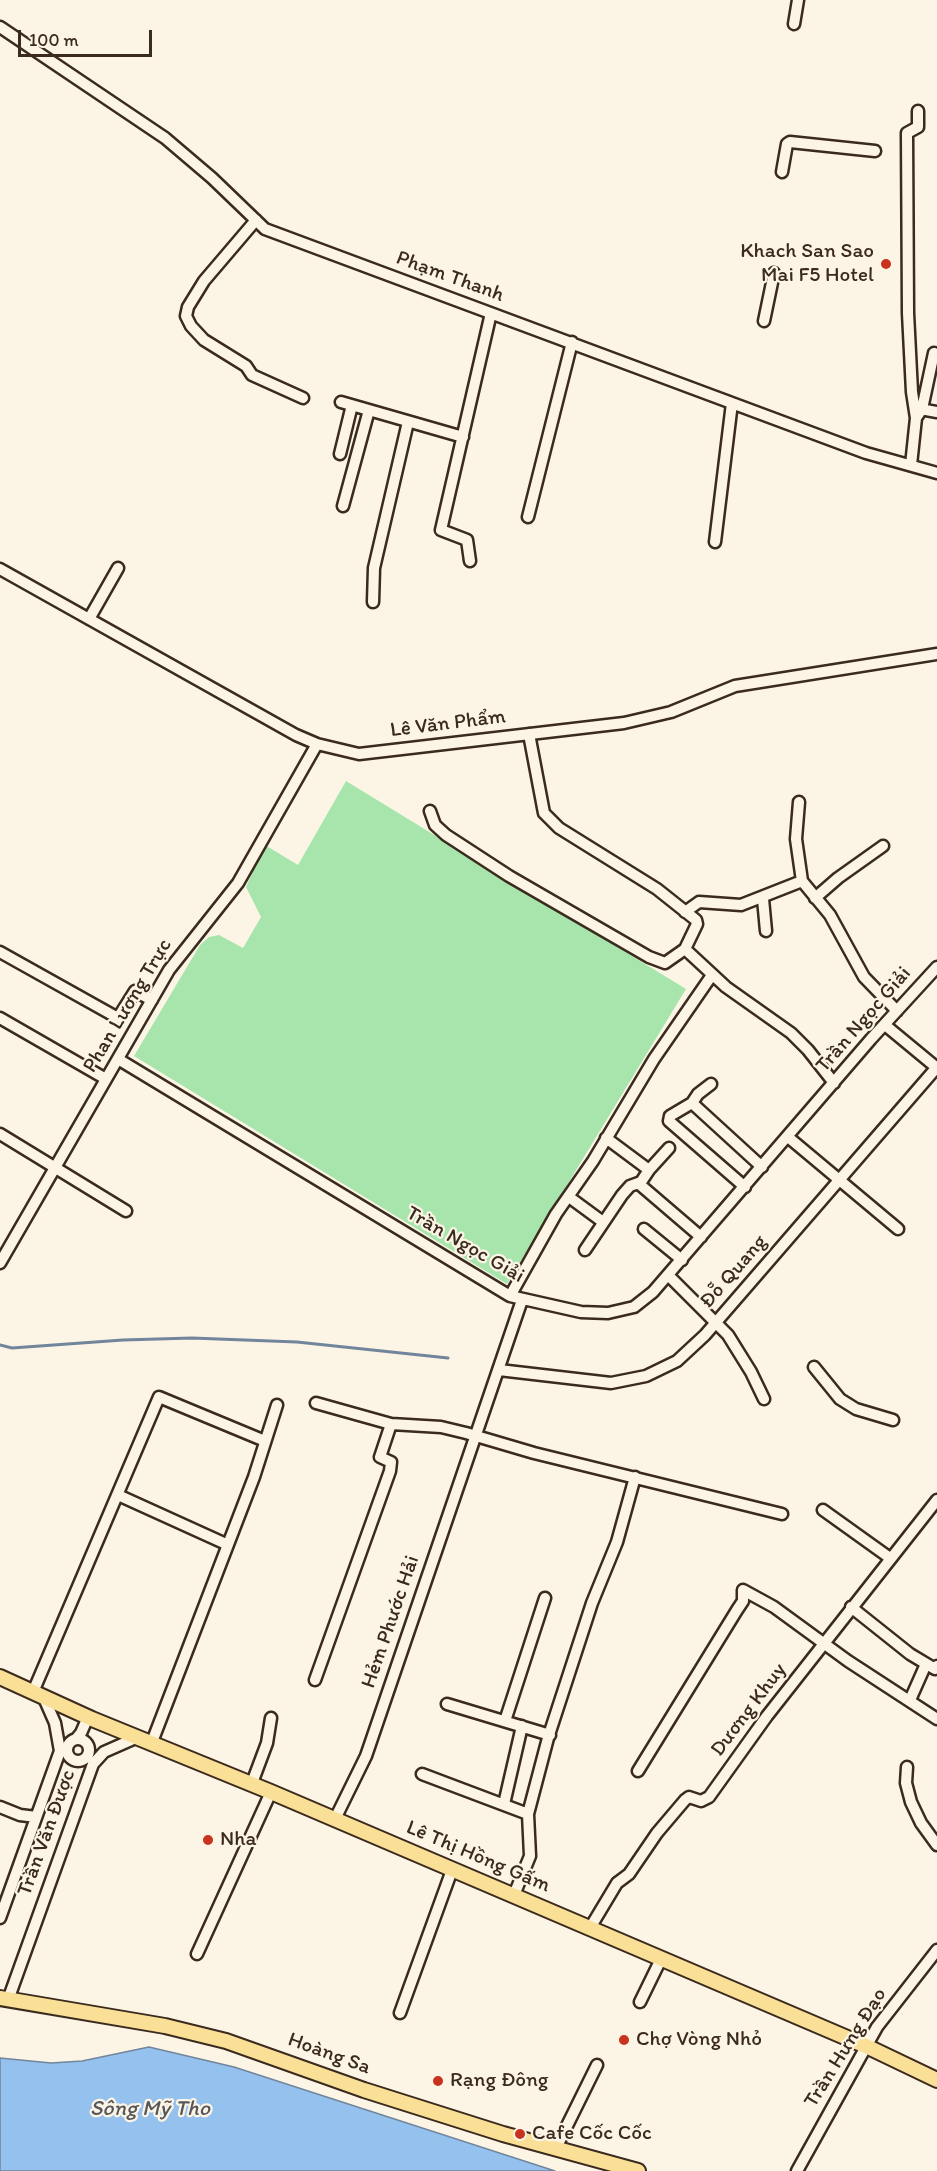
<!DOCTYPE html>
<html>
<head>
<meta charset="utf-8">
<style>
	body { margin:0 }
	#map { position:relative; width:937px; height:2171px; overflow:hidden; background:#fcf5e5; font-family:Itim,sans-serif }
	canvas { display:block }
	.scale { position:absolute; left:18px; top:30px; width:134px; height:27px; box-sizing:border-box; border:3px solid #3b2a1e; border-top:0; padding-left:8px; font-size:18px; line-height:21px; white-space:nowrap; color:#3b2a1e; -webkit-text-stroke:4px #fcf5e5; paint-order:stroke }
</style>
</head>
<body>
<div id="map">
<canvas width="937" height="2171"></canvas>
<div class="scale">100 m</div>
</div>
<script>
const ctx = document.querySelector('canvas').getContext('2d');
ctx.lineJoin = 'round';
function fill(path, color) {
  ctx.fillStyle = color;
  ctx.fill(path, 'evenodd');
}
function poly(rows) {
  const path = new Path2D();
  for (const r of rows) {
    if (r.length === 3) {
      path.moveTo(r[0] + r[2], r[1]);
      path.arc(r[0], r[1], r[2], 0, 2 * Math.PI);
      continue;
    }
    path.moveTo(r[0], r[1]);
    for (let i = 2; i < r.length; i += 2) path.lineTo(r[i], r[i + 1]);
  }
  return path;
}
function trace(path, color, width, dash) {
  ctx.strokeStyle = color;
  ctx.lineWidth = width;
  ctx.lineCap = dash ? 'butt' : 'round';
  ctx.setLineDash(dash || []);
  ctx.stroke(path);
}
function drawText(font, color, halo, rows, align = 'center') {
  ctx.font = font + ' Itim,sans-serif';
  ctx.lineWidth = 4.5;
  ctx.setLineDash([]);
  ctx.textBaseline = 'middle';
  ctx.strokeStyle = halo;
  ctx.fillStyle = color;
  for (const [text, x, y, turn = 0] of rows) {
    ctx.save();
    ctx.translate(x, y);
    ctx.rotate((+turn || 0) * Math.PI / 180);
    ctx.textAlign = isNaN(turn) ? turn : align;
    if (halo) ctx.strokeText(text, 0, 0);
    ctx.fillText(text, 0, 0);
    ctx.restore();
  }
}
fill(poly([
	[346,781,686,989,507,1284,134,1056,200,945,209,937,219,935,243,948,261,917,246,887,265,845,298,865]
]), '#a8e5ac');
const water = poly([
	[149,2047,234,2067,555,2171,0,2171,0,2058,51,2063,82,2061,149,2047]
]);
fill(water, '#95c1ee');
trace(water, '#71859b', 1.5);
trace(poly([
	[0,1345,12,1348,123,1340,192,1338,297,1342,448,1358]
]), '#71859b', 3);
const minor = poly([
	[794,24,798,0],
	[0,27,165,138,212,178,265,229,866,453,937,473],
	[782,172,787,144,790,142,875,151],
	[256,220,204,281,188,307,186,316,191,326,204,340,246,366,252,375,303,398],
	[764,321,774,273],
	[341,402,463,437],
	[915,408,937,412],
	[916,418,922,409,934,353],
	[340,454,352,405],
	[911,465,916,418,912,392,908,313,907,133,918,127,918,111],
	[343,506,369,410],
	[528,517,572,342],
	[715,542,732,403],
	[470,561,467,540,441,530,491,313],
	[0,569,296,735,317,744,359,754,624,723,671,712,735,686,937,654],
	[373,602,374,568,408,422],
	[89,619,118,568],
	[799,802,796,839,802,881,830,915,864,977,897,1011],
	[430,811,435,825,446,835,509,876,649,957,665,963,685,949,697,924,696,920,657,889,559,828,544,813,529,734],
	[815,898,838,878,883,846],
	[763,899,766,931],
	[685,912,699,902,741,905,802,881],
	[685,949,726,987,791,1033,808,1050,834,1083],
	[0,952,118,1018,135,991,152,1000],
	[0,1018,106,1079],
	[885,1025,937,1068],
	[118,1059,510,1296,581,1312,608,1313,634,1307,653,1292,871,1039,937,967],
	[692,1103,698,1094,711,1084],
	[0,1134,126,1211],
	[788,1137,898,1229],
	[606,1138,649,1170,669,1148],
	[638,1183,701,1237],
	[745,1187,669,1121,670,1116,692,1103,762,1167],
	[569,1197,603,1222],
	[644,1229,682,1260],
	[585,1250,622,1195,630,1186,641,1182,649,1170],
	[0,1263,169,970,238,883,317,744],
	[668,1275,728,1335,751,1372,764,1399],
	[510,1296,556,1214,593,1161,654,1059,712,975],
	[814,1367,840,1399,856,1409,893,1420],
	[499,1370,611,1383,646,1376,677,1361,705,1335,937,1067],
	[316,1403,391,1424,441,1427,466,1433,534,1453,782,1514],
	[118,1495,226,1544],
	[823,1510,890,1558],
	[851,1607,910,1654,935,1669,937,1666],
	[315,1680,390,1471,391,1462,380,1457,391,1424],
	[33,1692,159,1397,265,1441],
	[910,1700,926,1664],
	[447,1704,550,1735],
	[505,1721,545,1598],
	[76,1739,81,1733,88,1717],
	[78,1750,11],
	[152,1742,254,1477,277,1405],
	[907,1767,906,1783,911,1802,921,1823,937,1845],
	[638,1771,737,1610,743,1601,743,1590,774,1607,848,1661,937,1719],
	[422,1774,528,1814],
	[252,1783,267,1743,271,1718],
	[504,1804,522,1726],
	[0,1807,20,1815,36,1817],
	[335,1819,366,1756,522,1300],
	[514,1895,530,1856,528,1814,548,1738,592,1603,617,1542,635,1477],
	[0,1918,60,1751,55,1723,44,1698],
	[590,1928,617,1883,629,1874,657,1833,685,1800,689,1797,701,1801,709,1797,767,1716,937,1500],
	[197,1954,271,1792],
	[8,2000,93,1764,104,1752,138,1737],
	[640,2002,661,1959],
	[400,2013,452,1870],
	[556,2148,597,2065],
	[797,2171,877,2027,937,1950]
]);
const major = poly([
	[0,1677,92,1719,271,1792,866,2046,937,2080],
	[0,1998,165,2026,226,2041,364,2090,503,2134,638,2171]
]);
trace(minor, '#3b2a1e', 15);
trace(major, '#3b2a1e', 18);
trace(minor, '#fcf5e5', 10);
trace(major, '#fadf96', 14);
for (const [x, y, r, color] of [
	[886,264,6,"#c8321e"],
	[208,1840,6,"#c8321e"],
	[624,2040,6,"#c8321e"],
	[438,2081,6,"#c8321e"],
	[520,2134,6,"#c8321e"]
]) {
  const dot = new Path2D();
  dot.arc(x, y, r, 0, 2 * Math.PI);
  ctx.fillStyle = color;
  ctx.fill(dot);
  trace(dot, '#fcf5e5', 2);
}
drawText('21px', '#3b2a1e', '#fcf5e5', [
	["Khach San Sao",874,252,"right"],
	["Mai F5 Hotel",874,276,"right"],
	["Nha",220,1840],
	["Chợ Vòng Nhỏ",636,2040],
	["Rạng Đông",450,2081],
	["Cafe Cốc Cốc",532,2134]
], 'left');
drawText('21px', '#3b2a1e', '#fcf5e5', [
	["Phạm Thanh",450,277,20],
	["Lê Văn Phẩm",448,724,-7],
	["Phan Lương Trực",128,1006,-59],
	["Trần Ngọc Giải",864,1020,-49],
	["Trần Ngọc Giải",465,1245,30],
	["Đỗ Quang",734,1272,-49],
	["Hẻm Phước Hải",391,1622,-71],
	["Dương Khuy",749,1710,-53],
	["Trần Văn Được",47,1833,-70],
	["Lê Thị Hồng Gấm",478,1857,23],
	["Trần Hưng Đạo",846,2048,-58],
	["Hoàng Sa",329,2054,20]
]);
drawText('italic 22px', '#56575c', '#fcf5e5', [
	["Sông Mỹ Tho",150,2109]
]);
</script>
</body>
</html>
